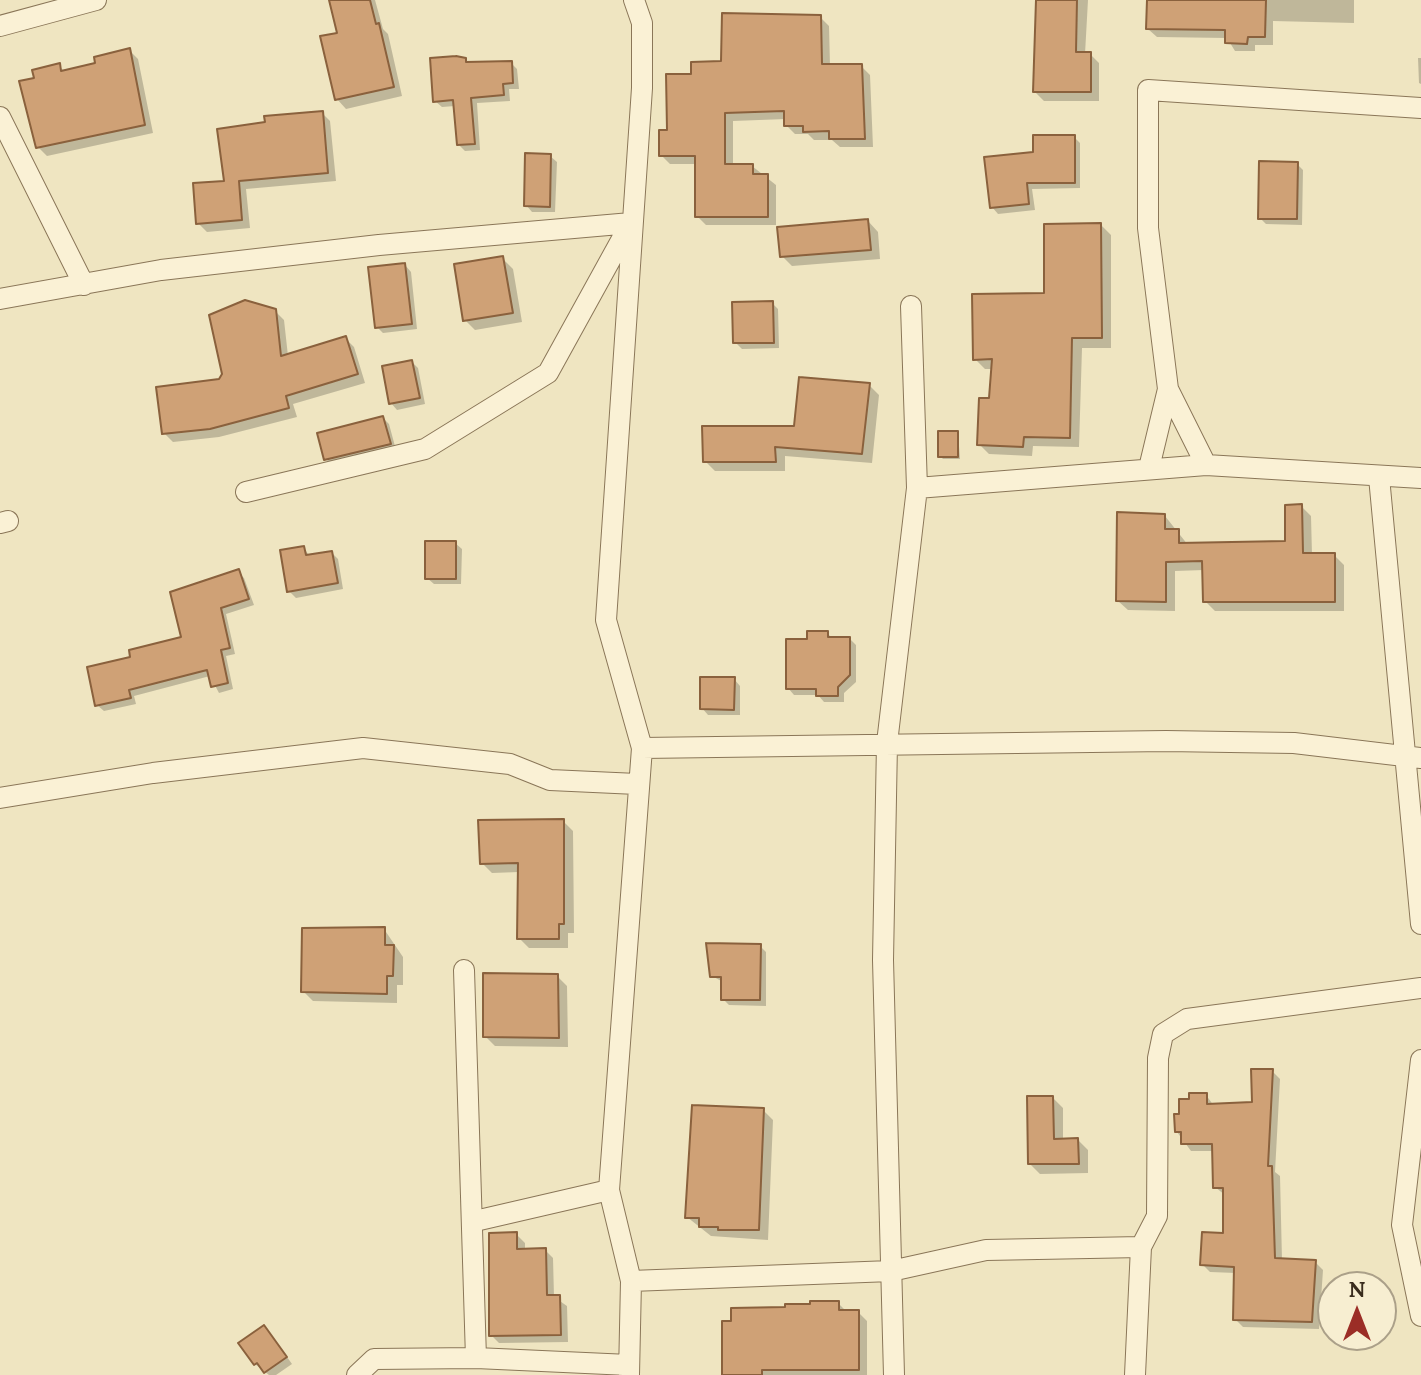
<!DOCTYPE html>
<html>
<head>
<meta charset="utf-8">
<style>
	body { margin:0 }
	#map { position:relative; width:1421px; height:1375px; overflow:hidden; background:#efe5c1; font-family:Lora,serif }
	canvas { display:block }
	.north { position:absolute; left:1317px; top:1271px; width:80px; height:80px; box-sizing:border-box; background:#f7eed1; border:2px solid #aba089; border-radius:50%; rotate:0deg; font-size:22px; font-weight:700; line-height:32px; text-align:center; color:#392c1d }
	.north::after { content:''; display:block; margin:auto; width:28px; height:36px; background:#9b2d26; clip-path:polygon(50% 0,100% 100%,50% 72%,0 100%) }
</style>
</head>
<body>
<div id="map">
<canvas width="1421" height="1375"></canvas>
<div class="north">N</div>
</div>
<script>
const ctx = document.querySelector('canvas').getContext('2d');
ctx.lineJoin = 'round';
function fill(path, color) {
  ctx.fillStyle = color;
  ctx.fill(path, 'evenodd');
}
function poly(rows) {
  const path = new Path2D();
  for (const r of rows) {
    path.moveTo(r[0], r[1]);
    for (let i = 2; i < r.length; i += 2) path.lineTo(r[i], r[i + 1]);
  }
  return path;
}
function trace(path, color, width, dash) {
  ctx.strokeStyle = color;
  ctx.lineWidth = width;
  ctx.lineCap = dash ? 'butt' : 'round';
  ctx.setLineDash(dash || []);
  ctx.stroke(path);
}
fill(poly([
	[331,0,375,0,383,29,388,34,402,96,346,109,337,99,339,34],
	[1038,0,1088,0,1085,54,1090,54,1099,63,1099,101,1044,101,1035,92],
	[1149,0,1354,0,1354,23,1273,21,1273,45,1255,45,1255,51,1235,51,1227,38,1157,37,1148,29],
	[820,17,829,26,830,66,861,66,870,75,873,147,840,147,832,140,814,140,808,134,795,134,786,125,786,119,733,121,733,166,752,166,776,185,776,225,706,225,697,216,697,164,670,164,661,155,693,76],
	[129,50,138,59,153,133,47,156,38,147,36,79,59,66,65,72,98,64],
	[1418,58,1421,58,1421,84,1419,83],
	[465,60,470,64,511,63,517,69,519,89,509,89,510,101,477,103,480,150,465,151,458,144,455,106,442,107,435,101],
	[322,113,330,121,336,181,246,189,250,228,207,232,198,223,227,183],
	[1074,137,1080,143,1080,188,1032,189,1035,210,998,214,992,207,1035,154],
	[550,156,557,162,555,212,532,212,526,205],
	[1297,164,1303,170,1302,225,1266,224,1260,218],
	[868,221,878,232,880,259,792,266,782,256],
	[1101,225,1111,235,1111,348,1082,348,1079,447,1033,446,1032,456,989,454,979,444,991,400,993,369,985,369,975,359,1046,295],
	[503,259,513,269,522,322,475,330,465,320],
	[405,265,411,272,417,329,383,333,377,327],
	[772,303,778,309,779,348,742,349,735,342],
	[275,311,284,320,288,356,345,338,354,347,365,383,293,404,297,417,219,437,173,442,164,433,220,380],
	[412,362,418,368,425,404,397,410,391,403],
	[869,385,879,395,872,463,785,456,785,471,715,471,705,461,796,428],
	[383,418,389,424,396,450,332,465,326,459],
	[958,433,960,459,943,459,940,456],
	[1301,506,1311,516,1312,555,1334,555,1344,565,1344,611,1215,611,1205,601,1204,570,1175,571,1175,611,1128,610,1118,601,1165,516,1188,545,1287,543],
	[455,543,462,549,461,584,434,584,427,578],
	[304,548,310,557,332,553,338,559,343,589,296,598,289,591],
	[238,572,244,578,254,605,226,614,235,654,226,656,233,689,219,693,210,676,134,696,136,704,104,711,97,705,133,658,184,639],
	[827,633,833,639,850,639,856,645,856,682,844,693,844,702,824,702,818,695,794,695,788,688,809,641],
	[734,679,740,686,740,715,708,715,702,708],
	[563,821,573,831,574,933,568,933,568,948,529,948,519,938,519,872,492,873,482,863],
	[384,929,403,957,403,985,397,985,397,1003,313,1001,303,991],
	[760,946,766,952,766,1006,729,1005,723,999,723,982,712,976],
	[557,976,567,986,568,1047,495,1046,485,1036],
	[1272,1071,1280,1079,1275,1172,1280,1176,1282,1260,1315,1262,1323,1270,1319,1329,1243,1327,1235,1319,1236,1273,1210,1272,1202,1264,1225,1235,1225,1195,1215,1187,1214,1151,1191,1151,1177,1132,1206,1095,1214,1106,1254,1104],
	[1053,1098,1063,1108,1063,1140,1078,1140,1088,1150,1088,1173,1040,1174,1030,1164],
	[763,1110,773,1120,768,1240,711,1236,687,1217],
	[516,1234,525,1243,525,1250,545,1250,553,1258,554,1297,567,1306,568,1342,499,1343,491,1335],
	[838,1303,847,1312,858,1312,867,1321,867,1375,724,1375,733,1310],
	[270,1333,292,1364,276,1375,269,1375,255,1364]
]), '#0003');
const building = poly([
	[329,0,370,0,376,24,379,23,394,87,335,100,320,36,337,33,329,0],
	[1036,0,1077,0,1076,52,1091,52,1091,92,1033,92,1036,0],
	[1147,0,1266,0,1265,37,1248,37,1247,44,1225,43,1225,30,1146,29,1147,0],
	[722,13,821,15,822,64,862,64,865,139,829,139,829,131,803,132,803,126,784,126,784,111,725,113,725,164,753,164,753,174,768,174,768,217,695,217,695,156,659,156,659,130,667,130,666,74,691,74,691,62,721,61,722,13],
	[130,48,145,125,36,148,19,81,34,78,32,70,60,63,61,71,95,63,94,57,130,48],
	[456,56,466,58,466,62,512,61,513,83,503,84,504,95,471,98,475,144,457,145,453,100,433,102,430,58,456,56],
	[323,111,328,173,239,181,242,220,196,224,193,183,224,181,217,129,265,122,264,116,323,111],
	[1033,135,1075,135,1075,183,1027,183,1029,204,990,208,984,157,1033,152,1033,135],
	[525,153,551,154,550,207,524,206,525,153],
	[1259,161,1298,162,1297,219,1258,219,1259,161],
	[868,219,871,250,780,257,777,227,868,219],
	[1101,223,1102,338,1072,338,1070,438,1024,437,1023,447,977,445,979,398,989,398,992,359,973,360,972,294,1044,293,1044,224,1101,223],
	[503,256,513,313,463,321,454,264,503,256],
	[405,263,412,324,375,328,368,267,405,263],
	[245,300,276,309,281,356,346,336,358,374,286,396,289,408,210,429,162,434,156,387,219,379,222,374,209,315,245,300],
	[773,301,774,343,733,343,732,302,773,301],
	[412,360,420,398,389,404,382,366,412,360],
	[799,377,870,383,862,454,775,447,776,462,703,462,702,426,794,426,799,377],
	[383,416,391,444,324,460,317,433,383,416],
	[938,431,958,431,958,457,938,457,938,431],
	[1302,504,1303,553,1335,553,1335,602,1203,602,1202,561,1166,562,1166,602,1116,601,1117,512,1165,514,1165,529,1179,529,1179,543,1285,541,1285,505,1302,504],
	[425,541,456,541,456,579,425,579,425,541],
	[304,546,306,555,332,551,338,583,287,592,280,550,304,546],
	[239,569,249,599,221,608,230,648,221,650,228,683,211,687,207,670,129,690,131,698,95,706,87,667,130,657,129,650,181,637,170,592,239,569],
	[807,631,828,631,828,637,850,637,850,675,838,687,838,696,816,696,816,689,786,689,786,639,807,639,807,631],
	[700,677,735,677,734,710,700,709,700,677],
	[564,819,564,924,559,924,559,939,517,939,518,863,480,864,478,820,564,819],
	[385,927,385,945,394,945,393,976,387,976,387,994,301,992,302,928,385,927],
	[706,943,761,944,760,1000,721,1000,721,977,710,977,706,943],
	[483,973,558,974,559,1038,483,1037,483,973],
	[1251,1069,1273,1069,1268,1166,1272,1166,1275,1258,1316,1260,1312,1322,1233,1320,1234,1267,1200,1265,1202,1232,1223,1233,1223,1188,1213,1188,1212,1144,1181,1144,1181,1132,1175,1132,1174,1114,1179,1114,1179,1099,1189,1099,1189,1093,1207,1093,1207,1104,1252,1102,1251,1069],
	[1027,1096,1053,1096,1054,1139,1078,1138,1079,1164,1028,1164,1027,1096],
	[692,1105,764,1108,759,1230,718,1230,718,1227,699,1227,699,1218,685,1218,692,1105],
	[517,1232,517,1249,546,1248,547,1295,560,1295,561,1335,489,1336,489,1233,517,1232],
	[810,1301,839,1301,839,1310,859,1310,859,1370,762,1370,762,1375,722,1375,722,1321,731,1321,731,1308,785,1307,785,1304,810,1304,810,1301],
	[264,1325,287,1357,264,1373,257,1363,254,1365,238,1343,264,1325]
]);
fill(building, '#cfa176');
trace(building, '#8a613d', 2);
const street = poly([
	[0,26,96,0],
	[0,117,84,285],
	[0,299,161,270,379,245,631,223],
	[1206,465,1168,389,1148,228,1148,90,1421,108],
	[1149,468,1168,389],
	[1379,477,1421,924],
	[917,488,1206,465,1421,478],
	[246,492,425,449,548,373,629,226],
	[0,523,8,521],
	[642,748,1166,741,1294,743,1421,758],
	[0,798,153,773,363,748,510,764,550,780,637,784],
	[464,970,476,1358],
	[1421,1060,1402,1225,1421,1316],
	[475,1221,609,1190],
	[631,1281,891,1271,986,1250,1141,1247],
	[357,1375,374,1359,476,1358,629,1365],
	[629,1375,631,1281,609,1190,642,748,606,620,642,88,642,23,634,0],
	[894,1375,883,960,887,743,917,488,911,306],
	[1135,1375,1141,1247,1157,1216,1158,1058,1163,1034,1187,1019,1421,988]
]);
trace(street, '#8a7658', 22);
trace(street, '#faf1d5', 20);
</script>
</body>
</html>
